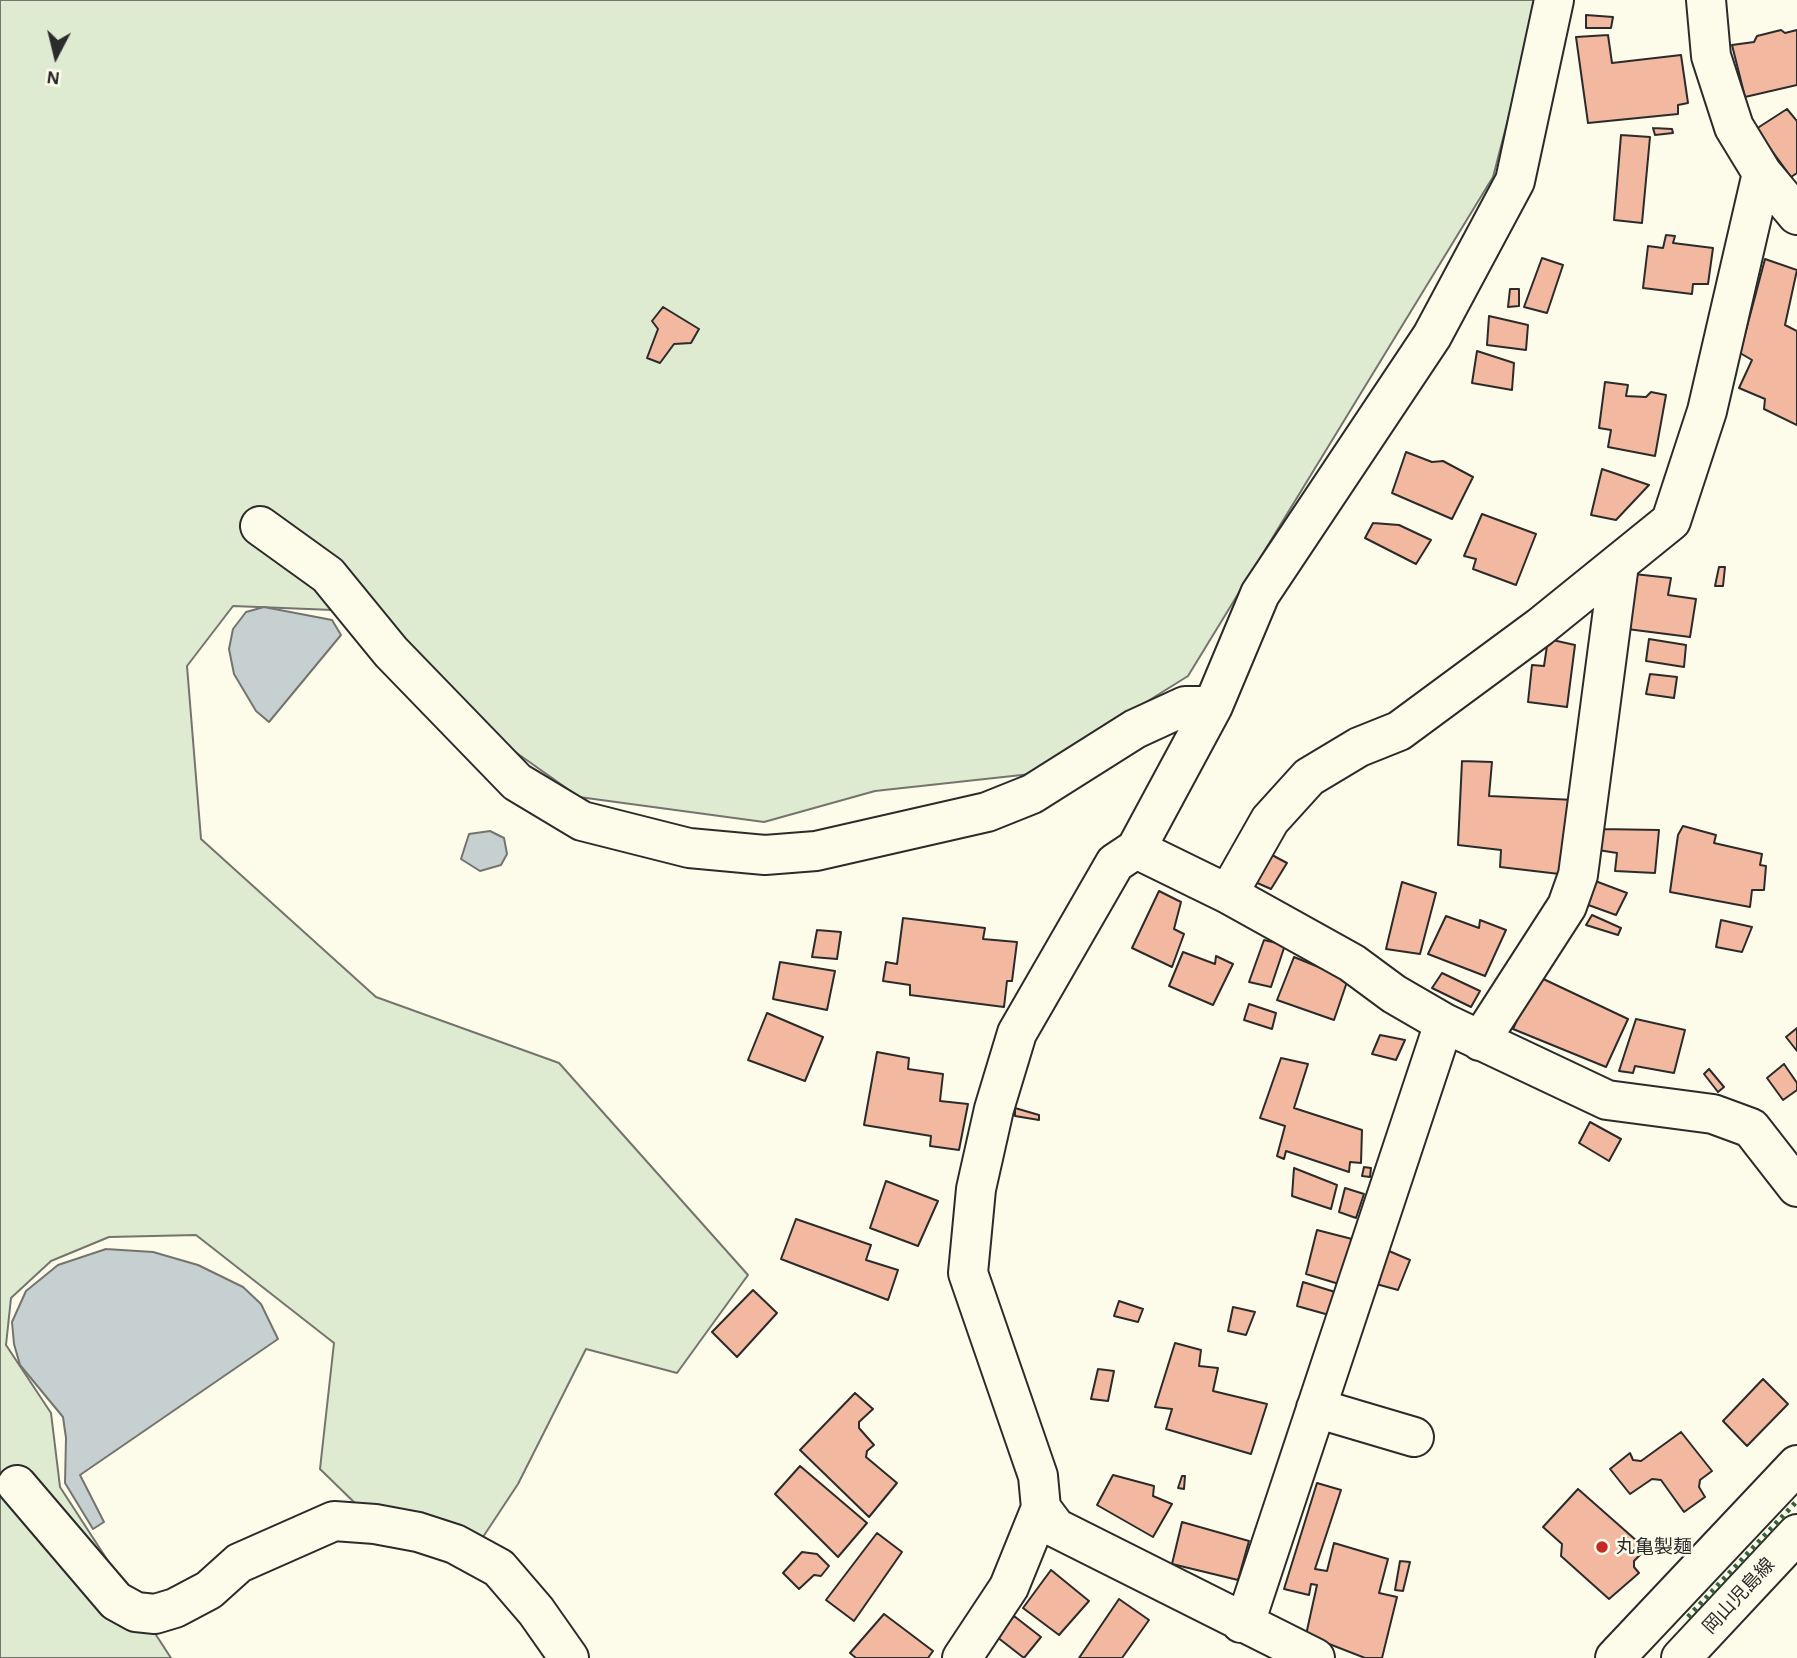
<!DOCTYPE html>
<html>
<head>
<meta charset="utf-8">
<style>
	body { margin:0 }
	#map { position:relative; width:1797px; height:1658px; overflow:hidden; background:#fdfbea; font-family:"Alegreya Sans",sans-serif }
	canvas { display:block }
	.north { position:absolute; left:21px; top:21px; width:70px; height:70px; -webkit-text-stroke:5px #fdfbea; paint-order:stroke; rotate:187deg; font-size:19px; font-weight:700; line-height:28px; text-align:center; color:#2b2b2b }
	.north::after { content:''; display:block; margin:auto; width:24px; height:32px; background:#2b2b2b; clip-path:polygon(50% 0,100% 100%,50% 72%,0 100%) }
</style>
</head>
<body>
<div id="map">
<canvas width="1797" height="1658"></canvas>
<div class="north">N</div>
</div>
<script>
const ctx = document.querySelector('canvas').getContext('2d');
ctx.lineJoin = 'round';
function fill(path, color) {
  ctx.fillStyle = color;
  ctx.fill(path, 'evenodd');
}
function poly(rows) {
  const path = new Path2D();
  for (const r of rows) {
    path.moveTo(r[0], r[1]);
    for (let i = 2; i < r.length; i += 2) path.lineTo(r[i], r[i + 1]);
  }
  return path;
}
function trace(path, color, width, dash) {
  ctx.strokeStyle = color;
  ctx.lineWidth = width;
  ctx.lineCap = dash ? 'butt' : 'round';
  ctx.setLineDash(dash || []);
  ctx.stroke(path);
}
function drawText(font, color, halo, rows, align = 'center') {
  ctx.font = font + ' "Alegreya Sans","Noto Sans JP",sans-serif';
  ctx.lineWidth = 5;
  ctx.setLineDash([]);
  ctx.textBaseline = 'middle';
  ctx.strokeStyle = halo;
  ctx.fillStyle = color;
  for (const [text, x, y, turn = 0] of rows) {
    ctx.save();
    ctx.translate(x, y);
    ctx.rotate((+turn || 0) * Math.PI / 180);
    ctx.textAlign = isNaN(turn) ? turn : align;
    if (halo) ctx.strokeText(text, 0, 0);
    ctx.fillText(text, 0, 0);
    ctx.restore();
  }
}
const green = poly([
	[0,0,1539,0,1493,177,1188,676,1031,774,875,791,764,822,579,797,477,725,333,610,233,606,187,666,201,839,376,997,559,1063,748,1275,677,1373,586,1349,518,1484,481,1540,359,1507,320,1469,334,1343,196,1235,109,1237,51,1261,11,1298,6,1345,51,1413,60,1487,171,1658,0,1658,0,0]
]);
fill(green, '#deebd1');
trace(green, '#74746e', 2);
const water = poly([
	[264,607,332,620,341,635,269,722,256,711,234,674,229,649,233,629,246,612,264,607],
	[490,831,504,838,507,854,501,865,480,871,461,859,469,834,490,831],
	[106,1249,153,1252,198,1265,243,1287,261,1304,278,1339,80,1475,104,1522,93,1529,65,1483,66,1438,63,1417,20,1365,14,1344,12,1322,26,1291,58,1265,106,1249]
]);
fill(water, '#c7d0d0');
trace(water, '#74746e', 2);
const building = poly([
	[1586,15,1613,17,1611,28,1586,28,1586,15],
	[1781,30,1785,33,1797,30,1797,85,1745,97,1732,45,1754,42,1757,36,1781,30],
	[1608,35,1612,63,1681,55,1688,103,1678,105,1678,114,1588,123,1576,37,1608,35],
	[1787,109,1797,121,1797,173,1791,177,1756,129,1787,109],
	[1653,128,1672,129,1673,133,1655,135,1653,128],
	[1621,135,1650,137,1642,223,1614,220,1621,135],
	[1666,235,1675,236,1673,243,1713,248,1708,284,1693,284,1692,294,1643,288,1648,246,1663,248,1666,235],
	[1542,258,1563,265,1547,313,1524,307,1542,258],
	[1765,259,1797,270,1785,325,1797,331,1797,425,1764,409,1765,399,1739,388,1752,360,1740,353,1765,259],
	[1510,289,1519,289,1519,306,1508,307,1510,289],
	[663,307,699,329,691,343,674,344,660,363,647,358,658,329,652,321,663,307],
	[1489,316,1528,325,1526,350,1487,345,1489,316],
	[1477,351,1514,363,1512,390,1472,383,1477,351],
	[1605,382,1628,385,1626,396,1646,397,1651,392,1666,395,1655,456,1608,447,1611,430,1599,428,1605,382],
	[1406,452,1432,462,1443,461,1473,477,1452,519,1392,493,1406,452],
	[1602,469,1649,485,1616,520,1591,515,1602,469],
	[1482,514,1536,534,1516,585,1473,569,1476,559,1464,556,1482,514],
	[1373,523,1399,525,1431,540,1416,564,1365,538,1373,523],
	[1719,567,1725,567,1723,586,1715,586,1719,567],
	[1634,574,1671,578,1668,595,1696,599,1690,637,1627,629,1634,574],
	[1548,639,1575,645,1567,707,1528,702,1532,665,1544,666,1548,639],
	[1649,639,1686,645,1684,667,1646,661,1649,639],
	[1650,674,1677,677,1674,698,1646,694,1650,674],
	[1462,761,1492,762,1489,796,1575,800,1568,875,1500,867,1501,850,1458,845,1462,761],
	[1683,826,1716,835,1714,843,1762,854,1760,865,1766,866,1764,890,1752,890,1750,907,1670,892,1678,835,1683,826],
	[1600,829,1659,830,1655,873,1615,871,1617,853,1598,850,1600,829],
	[1272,855,1287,863,1271,889,1255,882,1272,855],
	[1590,879,1627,893,1616,915,1580,902,1590,879],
	[1402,882,1436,893,1420,954,1386,949,1402,882],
	[1159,891,1181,902,1174,929,1184,934,1172,967,1132,948,1159,891],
	[1592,915,1621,928,1618,935,1586,925,1592,915],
	[1446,916,1479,928,1480,920,1506,930,1485,976,1428,954,1446,916],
	[903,918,985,928,983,939,1017,942,1012,981,1007,981,1004,1007,910,995,910,985,883,981,886,962,897,964,903,918],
	[1721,920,1752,927,1742,952,1716,947,1721,920],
	[817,930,841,932,837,959,812,957,817,930],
	[1264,940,1285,945,1271,987,1249,982,1264,940],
	[1183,952,1215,964,1216,956,1233,964,1213,1005,1169,986,1183,952],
	[1294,957,1348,979,1334,1020,1277,1000,1294,957],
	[780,962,835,971,827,1010,773,999,780,962],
	[1442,973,1480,991,1471,1007,1432,988,1442,973],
	[1537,976,1628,1019,1606,1067,1513,1029,1537,976],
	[1249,1004,1276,1013,1272,1029,1244,1020,1249,1004],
	[767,1013,823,1037,805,1081,748,1060,767,1013],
	[1636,1019,1685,1030,1674,1073,1635,1066,1633,1073,1619,1071,1636,1019],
	[1797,1028,1797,1051,1786,1037,1797,1028],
	[1380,1035,1405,1040,1396,1060,1372,1054,1380,1035],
	[877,1052,909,1058,908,1069,943,1074,940,1101,968,1104,959,1150,930,1146,931,1136,864,1125,877,1052],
	[1281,1058,1308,1064,1294,1108,1362,1130,1361,1163,1350,1162,1349,1172,1286,1151,1284,1159,1277,1156,1285,1126,1260,1118,1281,1058],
	[1784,1064,1797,1083,1797,1090,1783,1100,1767,1078,1784,1064],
	[1709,1069,1724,1087,1718,1092,1704,1074,1709,1069],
	[1015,1108,1039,1115,1039,1120,1015,1116,1015,1108],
	[1590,1122,1621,1139,1609,1161,1579,1143,1590,1122],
	[1364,1167,1371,1168,1370,1177,1362,1176,1364,1167],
	[1294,1168,1337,1185,1331,1209,1292,1196,1294,1168],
	[886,1181,938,1201,918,1246,870,1228,886,1181],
	[1345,1188,1364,1194,1356,1218,1339,1212,1345,1188],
	[796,1219,871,1245,866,1260,898,1270,888,1300,781,1259,796,1219],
	[1317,1230,1352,1239,1339,1284,1306,1274,1317,1230],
	[1382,1248,1410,1260,1398,1290,1369,1282,1382,1248],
	[1303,1282,1335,1292,1329,1315,1297,1306,1303,1282],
	[753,1290,777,1313,737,1357,712,1332,753,1290],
	[1119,1301,1143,1309,1138,1322,1114,1316,1119,1301],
	[1233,1307,1255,1312,1246,1335,1228,1331,1233,1307],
	[1175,1343,1201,1350,1199,1366,1218,1368,1213,1391,1267,1404,1251,1454,1166,1429,1172,1409,1155,1407,1175,1343],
	[1098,1369,1114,1371,1108,1401,1091,1399,1098,1369],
	[1763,1379,1788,1404,1747,1446,1723,1421,1763,1379],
	[855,1393,873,1409,859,1422,859,1428,874,1445,867,1451,866,1457,897,1483,869,1517,800,1450,855,1393],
	[1681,1432,1712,1471,1700,1480,1699,1487,1705,1497,1684,1512,1661,1480,1652,1479,1630,1494,1610,1469,1630,1453,1633,1460,1641,1461,1681,1432],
	[800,1466,867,1523,838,1557,775,1494,800,1466],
	[1113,1475,1154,1486,1153,1496,1172,1504,1153,1537,1097,1505,1113,1475],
	[1182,1476,1185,1476,1184,1489,1178,1488,1182,1476],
	[1317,1483,1341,1490,1315,1569,1327,1571,1334,1543,1388,1559,1379,1593,1397,1597,1382,1658,1365,1658,1306,1635,1317,1585,1311,1584,1309,1595,1284,1589,1317,1483],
	[1578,1489,1646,1549,1634,1561,1634,1567,1639,1573,1609,1599,1561,1556,1562,1544,1543,1527,1578,1489],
	[1182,1522,1249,1541,1238,1580,1172,1564,1182,1522],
	[877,1533,902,1552,854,1621,826,1600,877,1533],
	[802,1552,817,1554,829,1566,821,1576,814,1575,799,1589,783,1573,802,1552],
	[1400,1561,1410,1562,1403,1591,1395,1590,1400,1561],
	[1051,1570,1089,1601,1059,1635,1023,1608,1051,1570],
	[1119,1599,1149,1620,1122,1658,1079,1658,1119,1599],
	[884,1614,933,1651,928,1658,856,1658,850,1653,884,1614],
	[1014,1616,1041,1637,1024,1658,997,1637,1014,1616]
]);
fill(building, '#f2b8a0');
trace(building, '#2b2b2b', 2);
const minor = poly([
	[1762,173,1797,215],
	[260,526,328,575,391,652,517,782,582,821,689,848,765,855,816,851,987,812,1032,794,1135,729,1185,706,1213,706],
	[1136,849,1228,894,1352,963,1394,994,1444,1023,1607,1100,1713,1114,1751,1128,1797,1187],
	[1228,894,1270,820,1309,777,1359,747,1399,731,1540,627,1671,521,1707,411,1762,173,1734,127,1711,56,1706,0],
	[1480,1041,1567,906,1578,875,1619,564],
	[1316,1408,1414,1437],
	[17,1485,116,1601,136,1612,155,1614,175,1608,209,1590,239,1563,334,1521,375,1524,418,1532,455,1544,499,1568,536,1611,569,1658],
	[1041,1508,1056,1528,1315,1658],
	[1241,1623,1249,1611,1444,1023],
	[962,1658,1009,1587,1041,1508,1038,1476,968,1273,976,1189,994,1109,1017,1033,1115,863,1136,849,1213,706,1260,594,1432,336,1515,181,1554,0]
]);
const major = poly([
	[1615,1658,1797,1465],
	[1681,1658,1797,1534]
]);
trace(minor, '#2b2b2b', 42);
trace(major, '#2b2b2b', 42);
trace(minor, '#fdfbea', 38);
trace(major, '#fdfbea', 38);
trace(poly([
	[1688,1617,1797,1501]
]), '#34623c', 5, [3.5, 5]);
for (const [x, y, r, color] of [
	[1602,1547,7,"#c62828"]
]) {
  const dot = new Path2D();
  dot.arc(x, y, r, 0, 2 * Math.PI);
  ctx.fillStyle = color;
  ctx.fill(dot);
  trace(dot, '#fdfbea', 2.5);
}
drawText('19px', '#2b2b2b', '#fdfbea', [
	["丸亀製麺",1616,1547]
], 'left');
drawText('19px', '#2b2b2b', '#fdfbea', [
	["岡山児島線",1739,1596,-47]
]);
</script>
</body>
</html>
